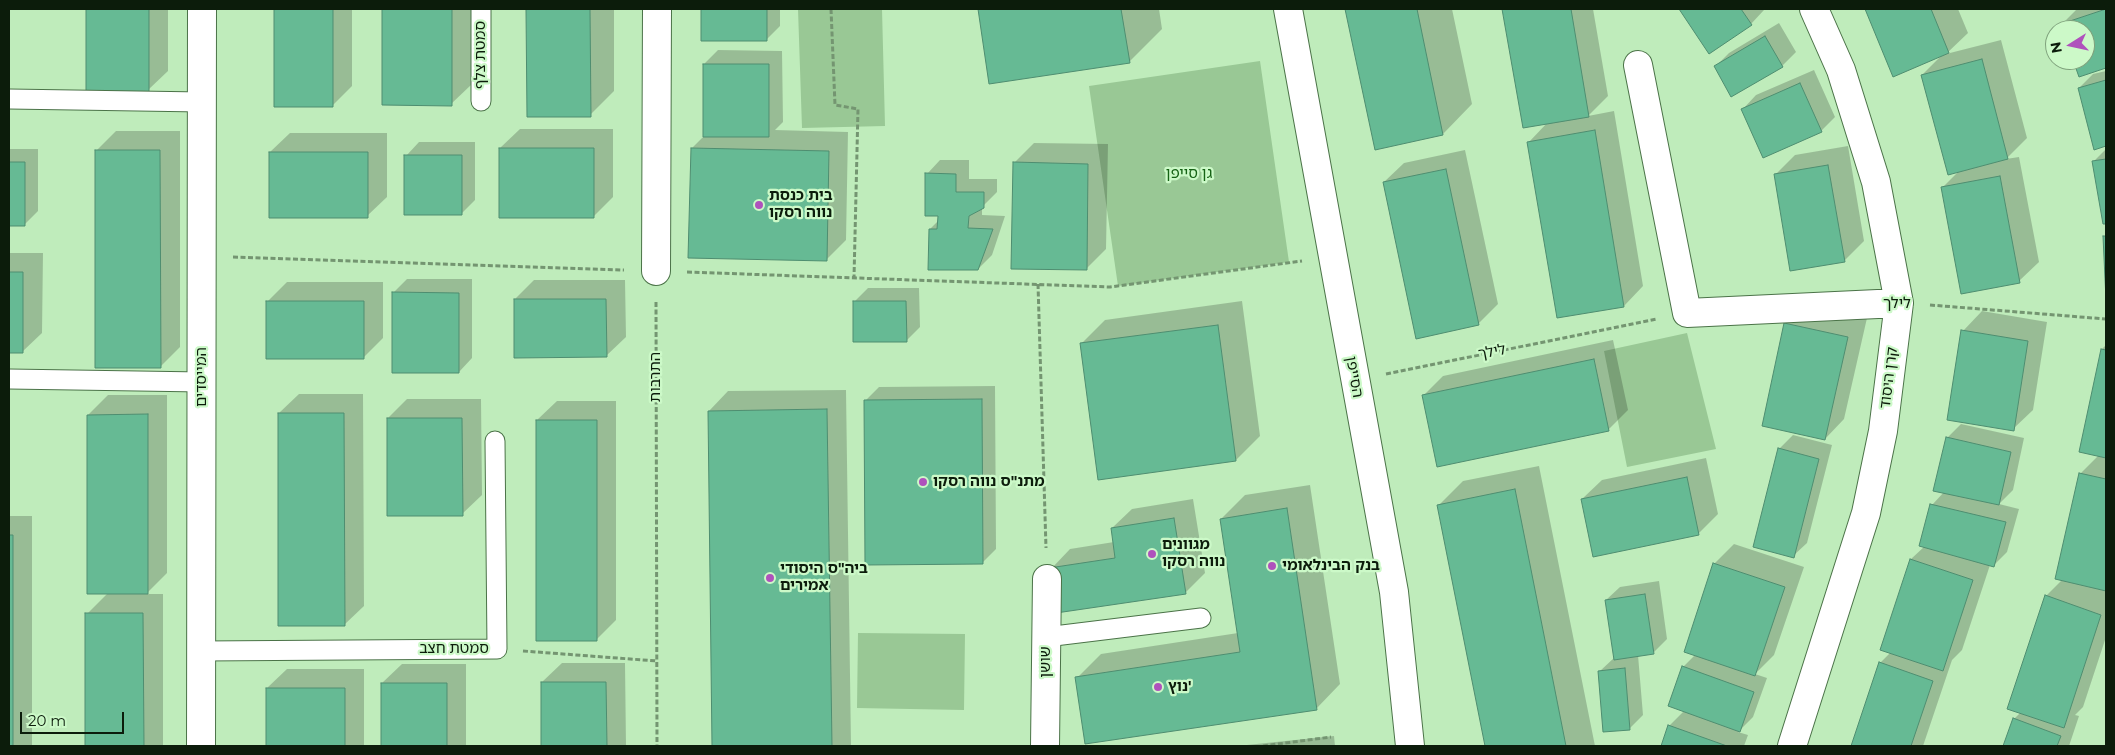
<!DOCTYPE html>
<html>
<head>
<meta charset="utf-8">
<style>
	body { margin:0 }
	#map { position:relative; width:2115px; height:755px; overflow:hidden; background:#bfecbb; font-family:Montserrat,sans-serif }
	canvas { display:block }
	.frame { position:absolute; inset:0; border:10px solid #0c1c0b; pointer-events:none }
	.north { position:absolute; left:2045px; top:20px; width:50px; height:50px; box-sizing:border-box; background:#ccf9c8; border:1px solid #7fa17c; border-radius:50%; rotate:260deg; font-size:14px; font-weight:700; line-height:20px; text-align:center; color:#0c1c0b }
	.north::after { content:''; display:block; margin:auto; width:18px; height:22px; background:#af52bc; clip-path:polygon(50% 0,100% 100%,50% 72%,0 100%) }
	.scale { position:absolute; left:20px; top:712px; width:104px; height:22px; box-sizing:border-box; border:2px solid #0c1c0b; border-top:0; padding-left:6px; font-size:15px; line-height:18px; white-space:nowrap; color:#0c1c0b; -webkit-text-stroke:4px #ccf9c8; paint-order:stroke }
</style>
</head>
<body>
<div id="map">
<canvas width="2115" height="755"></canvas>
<div class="frame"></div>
<div class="north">N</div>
<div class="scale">20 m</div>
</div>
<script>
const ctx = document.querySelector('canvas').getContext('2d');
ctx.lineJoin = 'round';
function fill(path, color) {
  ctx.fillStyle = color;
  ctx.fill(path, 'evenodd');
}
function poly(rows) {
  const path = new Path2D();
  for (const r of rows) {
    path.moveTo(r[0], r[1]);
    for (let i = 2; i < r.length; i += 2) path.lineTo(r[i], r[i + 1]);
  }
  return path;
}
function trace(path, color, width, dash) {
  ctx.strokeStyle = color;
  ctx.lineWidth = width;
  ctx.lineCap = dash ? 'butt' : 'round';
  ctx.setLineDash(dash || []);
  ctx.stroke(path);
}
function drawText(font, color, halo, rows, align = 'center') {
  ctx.font = font + ' Montserrat,"Noto Sans Hebrew",sans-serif';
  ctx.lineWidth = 4.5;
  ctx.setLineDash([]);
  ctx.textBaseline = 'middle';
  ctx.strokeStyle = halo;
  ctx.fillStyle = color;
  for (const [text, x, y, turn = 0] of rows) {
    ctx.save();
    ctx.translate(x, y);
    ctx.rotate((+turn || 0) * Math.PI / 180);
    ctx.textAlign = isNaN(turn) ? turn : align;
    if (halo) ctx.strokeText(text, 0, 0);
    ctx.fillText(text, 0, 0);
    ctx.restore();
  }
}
fill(poly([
	[798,9,882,9,885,126,802,128],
	[1260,61,1289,262,1118,286,1089,86],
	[1687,333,1716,449,1627,467,1604,351],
	[858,633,965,634,964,710,857,708]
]), '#99c895');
fill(poly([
	[87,9,168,9,168,71,148,90,87,90],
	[275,9,352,9,352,86,332,106,275,106],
	[383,9,471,9,471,85,451,104,383,104],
	[528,9,614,9,614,91,590,115,528,116],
	[702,9,780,9,780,26,766,40,702,39],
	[979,9,1159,9,1162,29,1129,62,990,83],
	[1347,9,1452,9,1472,104,1443,134,1376,148],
	[1504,9,1593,9,1608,96,1588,116,1614,111,1643,286,1624,306,1558,317,1529,142,1548,122,1524,127],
	[1681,9,1763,9,1764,10,1751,24,1709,52],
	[1867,9,1958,9,1968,33,1946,54,2001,40,2027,138,2006,159,2019,157,2039,262,2019,281,1942,188,1959,171,1922,75,1943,54,1893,75],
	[2080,9,2106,9,2106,67,2080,76,2074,60,2085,60,2085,30,2064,30,2062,24,2076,10],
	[1779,23,1796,52,1782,66,1715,67,1729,53],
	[718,50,782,51,783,122,775,130,848,132,846,240,826,260,692,148,704,136,704,64],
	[1814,70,1835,117,1821,131,1743,109,1756,95],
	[2106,71,2106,145,2095,148,2079,88,2093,74],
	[520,129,613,129,613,197,593,217,500,148],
	[116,131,180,131,180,347,160,367,96,151],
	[290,133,387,133,387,197,367,216,270,152],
	[419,142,475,142,475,200,461,214,406,156],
	[1034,143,1108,144,1106,249,1086,269,1014,163],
	[1848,146,1864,241,1844,261,1775,175,1795,155],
	[9,149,38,149,38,211,24,225,9,225],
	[2106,149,2106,223,2104,223,2094,161],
	[1465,150,1498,304,1478,324,1384,182,1404,163],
	[940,160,969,160,969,179,997,179,997,192,982,207,982,215,1005,216,992,255,978,269,930,229,939,220,939,215,927,174],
	[9,253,43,253,42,333,22,352,9,352],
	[407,279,472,279,472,358,459,372,393,293],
	[534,280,625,280,626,337,606,356,515,299],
	[287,282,383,282,383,338,363,358,267,302],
	[868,288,919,288,920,327,906,341,854,302],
	[1242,301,1260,436,1236,460,1081,344,1105,320],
	[1805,304,1867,318,1844,419,1825,439,1785,324],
	[1982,311,2047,322,2033,410,2013,429,1963,331],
	[1613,340,1628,410,1608,430,1424,395,1443,376],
	[2106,345,2106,637,2083,707,2075,715,2079,716,2069,746,2004,746,2014,719,2021,712,2046,596,2062,580,2080,474,2099,455,2102,349],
	[995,386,996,549,982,563,865,401,879,387],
	[846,390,851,746,714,746,709,411,728,391],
	[299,394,363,394,364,606,344,625,279,413],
	[108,395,167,395,167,573,146,594,163,594,163,746,86,746,87,614,108,593,88,415],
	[407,399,481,399,482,495,462,514,388,418],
	[557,401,616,401,616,620,596,640,537,420],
	[1961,424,2024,438,2013,490,1999,504,2019,509,2007,552,1993,566,1990,565,1962,650,1952,660,1923,746,1852,746,1880,663,1891,652,1882,649,1911,559,1925,546,1932,505,1944,492,1947,438],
	[1793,435,1832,445,1807,543,1793,556,1779,449],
	[1706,458,1718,514,1698,534,1582,499,1602,480],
	[1539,466,1595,746,1486,746,1439,505,1463,481],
	[1310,485,1340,684,1316,709,1077,678,1101,654,1238,633,1221,519,1245,495],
	[1193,499,1205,573,1185,593,1051,569,1070,549,1114,542,1112,528,1132,509],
	[9,516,32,516,32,746,9,746],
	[1734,544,1804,567,1774,655,1755,674,1767,678,1753,717,1738,732,1748,735,1744,746,1662,746,1669,726,1684,711,1683,667,1696,654,1714,564],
	[1659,581,1667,639,1653,653,1638,655,1643,715,1629,729,1600,671,1615,657,1606,600,1620,587],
	[562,663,625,663,626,746,542,746,542,682],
	[402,664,466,664,466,746,382,746,382,683],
	[287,669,364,669,364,746,267,746,267,688],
	[1334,736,1335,746,1237,746]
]), '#0003');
const building = poly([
	[86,9,149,9,149,92,86,92,86,9],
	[274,9,333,9,333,107,274,107,274,9],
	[382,9,452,9,452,106,382,105,382,9],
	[526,9,590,9,591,117,527,117,526,9],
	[701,9,767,9,767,41,701,41,701,9],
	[978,9,1121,9,1130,63,989,84,978,9],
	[1345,9,1417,9,1443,135,1375,150,1345,9],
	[1502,9,1571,9,1589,117,1523,128,1502,9],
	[1679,9,1741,9,1752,25,1709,54,1679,9],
	[1865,9,1931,9,1949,53,1893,77,1865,9],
	[2106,9,2106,68,2079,77,2073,60,2085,60,2085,30,2063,30,2061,24,2106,9],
	[1765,36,1783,67,1731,97,1714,66,1765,36],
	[1982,59,2008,159,1948,175,1921,75,1982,59],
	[703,64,769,64,769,137,703,137,703,64],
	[2106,80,2106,146,2094,150,2078,88,2106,80],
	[1800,83,1822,132,1763,158,1741,109,1800,83],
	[1595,130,1624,307,1557,318,1527,142,1595,130],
	[499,148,594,148,594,218,499,218,499,148],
	[691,148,829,151,827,261,688,258,691,148],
	[95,150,160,150,161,368,95,368,95,150],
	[269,152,368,152,368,218,269,218,269,152],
	[404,155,462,155,462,215,404,215,404,155],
	[2106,159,2106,224,2103,224,2092,161,2106,159],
	[9,162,25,162,25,226,9,226,9,162],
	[1013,162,1088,164,1087,270,1011,269,1013,162],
	[1828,165,1845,262,1790,271,1774,174,1828,165],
	[1446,169,1479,325,1416,339,1383,182,1446,169],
	[925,173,956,174,956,192,984,192,984,208,969,216,968,228,993,229,978,270,928,270,929,229,937,229,938,216,925,216,925,173],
	[2000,176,2020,283,1961,294,1941,187,2000,176],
	[2103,236,2106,236,2106,300,2103,236],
	[9,272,23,272,23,353,9,353,9,272],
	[392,292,459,293,459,373,392,373,392,292],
	[514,299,606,299,607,357,514,358,514,299],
	[266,301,364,301,364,359,266,359,266,301],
	[853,301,906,301,907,342,853,342,853,301],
	[1784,323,1848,337,1825,440,1762,426,1784,323],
	[1218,325,1236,461,1098,480,1080,343,1218,325],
	[1961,330,2028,341,2014,431,1947,420,1961,330],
	[2101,349,2106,350,2106,458,2079,452,2101,349],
	[1594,359,1609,431,1437,467,1422,395,1594,359],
	[982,399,983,564,865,565,864,400,982,399],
	[827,409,832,746,712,746,708,411,827,409],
	[278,413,344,413,345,626,278,626,278,413],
	[148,414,148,594,87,594,87,415,148,414],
	[387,418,462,418,463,516,387,516,387,418],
	[536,420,597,420,597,641,536,641,536,420],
	[1946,437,2011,452,1999,505,1933,491,1946,437],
	[1778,448,1819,459,1794,558,1753,547,1778,448],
	[2079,473,2106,479,2106,591,2055,579,2079,473],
	[1687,477,1699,535,1593,557,1581,499,1687,477],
	[1515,489,1566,746,1485,746,1437,505,1515,489],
	[1930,504,2006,522,1994,567,1919,546,1930,504],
	[1287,508,1317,710,1085,744,1075,677,1240,652,1220,519,1287,508],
	[1174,518,1186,594,1056,613,1049,568,1115,558,1111,528,1174,518],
	[9,535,13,535,13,746,9,746,9,535],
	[1910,559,1973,580,1943,671,1880,650,1910,559],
	[1713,563,1785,587,1755,676,1684,652,1713,563],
	[1645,594,1654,654,1614,660,1605,600,1645,594],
	[2045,595,2101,615,2064,728,2007,709,2045,595],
	[85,613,143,613,144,746,85,746,85,613],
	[1879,662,1933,681,1911,746,1851,746,1879,662],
	[1682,666,1754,692,1740,732,1668,706,1682,666],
	[1625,668,1630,730,1603,732,1598,671,1625,668],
	[541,682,606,682,607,746,541,746,541,682],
	[381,683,447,683,447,746,381,746,381,683],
	[266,688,345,688,345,746,266,746,266,688],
	[2013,718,2061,736,2057,746,2003,746,2013,718],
	[1668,725,1727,746,1661,746,1668,725]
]);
fill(building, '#66ba94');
trace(building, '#4e8d70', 1);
const service = poly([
	[9,99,202,102],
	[481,101,481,9],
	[9,379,202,382],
	[1046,637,1201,618],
	[202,651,497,649,495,441]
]);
const minor = poly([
	[1288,9,1394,592,1410,746],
	[1638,65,1687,313,1899,303],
	[656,271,657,9],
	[201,746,202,9],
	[1045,746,1047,579],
	[1792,746,1866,513,1883,431,1899,303,1876,182,1841,70,1814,9]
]);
trace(service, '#4b7348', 21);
trace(minor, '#4b7348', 30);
trace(poly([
	[831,9,835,105,858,109,854,278],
	[233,257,624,270],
	[687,272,1110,287,1302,261],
	[1038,284,1046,548],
	[656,302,657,746],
	[1930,305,2106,319],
	[1386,374,1657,319],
	[523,651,657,661],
	[1263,746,1331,737]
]), '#749571', 3, [5, 2.5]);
trace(service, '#fff', 19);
trace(minor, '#fff', 28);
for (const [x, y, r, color] of [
	[759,205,5,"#af52bc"],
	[923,482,5,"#af52bc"],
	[1152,554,5,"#af52bc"],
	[1272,566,5,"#af52bc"],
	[770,578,5,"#af52bc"],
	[1158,687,5,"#af52bc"]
]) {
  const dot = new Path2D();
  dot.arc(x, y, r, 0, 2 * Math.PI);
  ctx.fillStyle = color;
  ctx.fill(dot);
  trace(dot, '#ccf9c8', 2);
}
drawText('15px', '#0c1c0b', '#ccf9c8', [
	["סמטת צלף",481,55,-90],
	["לילך",1897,304],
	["לילך",1492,352,-11],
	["המייסדים",202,377,-90],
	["התרבות",656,377,-90],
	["הסייפן",1354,377,80],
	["קרן היסוד",1889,378,-83],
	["סמטת חצב",454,649],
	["שושן",1046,662,-90]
]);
drawText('15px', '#166215', '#ccf9c8', [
	["גן סייפן",1189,174]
]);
drawText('bold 15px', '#0c1c0b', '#ccf9c8', [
	["בית כנסת",769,196],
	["נווה רסקו",769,213],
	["מתנ\"ס נווה רסקו",933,482],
	["מגוונים",1162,545],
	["נווה רסקו",1162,562],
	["בנק הבינלאומי",1282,566],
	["ביה\"ס היסודי",780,569],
	["אמירים",780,586],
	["נוץ'",1168,687]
], 'left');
</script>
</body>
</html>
